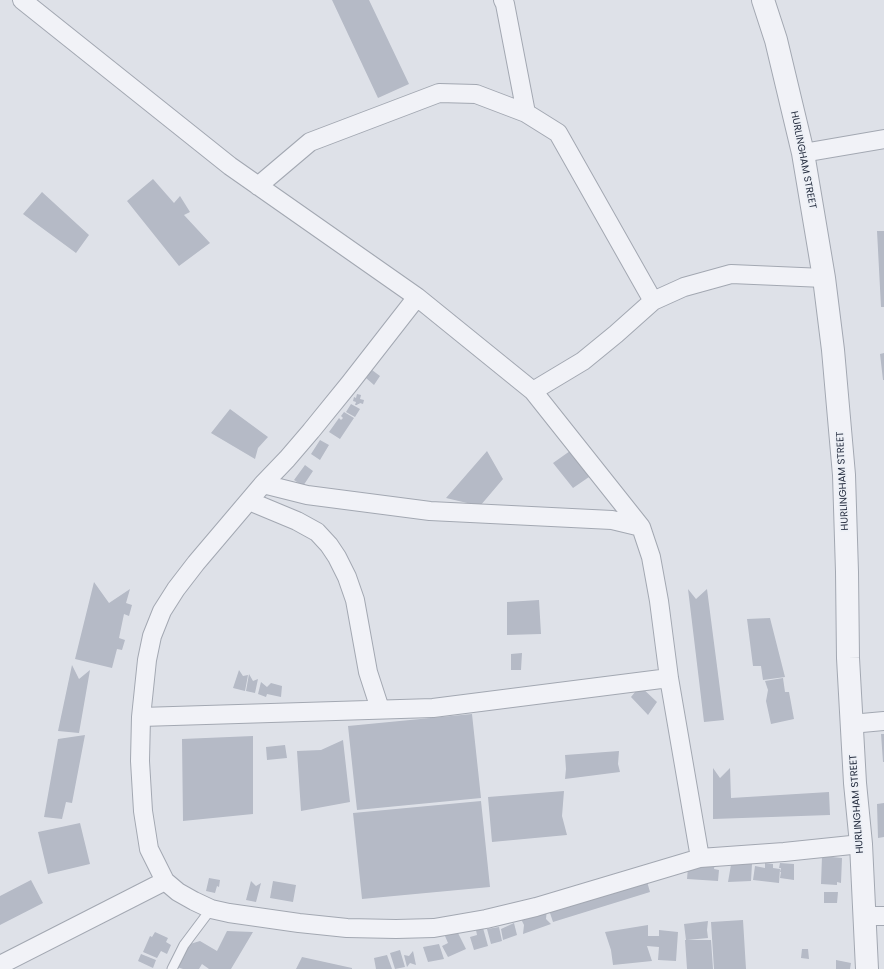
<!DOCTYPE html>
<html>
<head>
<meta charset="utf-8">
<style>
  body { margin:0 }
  canvas { display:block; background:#dee1e8 }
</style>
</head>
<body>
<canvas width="884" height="969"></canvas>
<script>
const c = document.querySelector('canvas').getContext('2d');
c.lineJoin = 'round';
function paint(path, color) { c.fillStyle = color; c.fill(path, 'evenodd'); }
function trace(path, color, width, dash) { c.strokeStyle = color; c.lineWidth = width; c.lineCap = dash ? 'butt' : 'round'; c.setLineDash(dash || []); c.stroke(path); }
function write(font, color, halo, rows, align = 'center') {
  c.font = font + ' Poppins,sans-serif'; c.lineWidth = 3.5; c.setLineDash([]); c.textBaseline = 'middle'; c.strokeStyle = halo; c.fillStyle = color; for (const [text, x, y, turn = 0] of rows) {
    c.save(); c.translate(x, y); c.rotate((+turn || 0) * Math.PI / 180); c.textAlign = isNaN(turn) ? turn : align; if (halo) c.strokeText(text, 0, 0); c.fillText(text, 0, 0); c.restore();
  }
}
const building = new Path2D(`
  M332 0H369L409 84 378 98Z
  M153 179 174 203 180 196 190 212 184 215 210 243 179 266 127 201Z
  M42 192 89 235 76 253 23 214Z
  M877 231H884V307H881Z
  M884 353V380H883L880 354Z
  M372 370 380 376 374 385 366 378Z
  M357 394 361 395 360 399 364 400 363 404 360 403 359 404H358L357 405H355L356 402 353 401 354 397 356 398Z
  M351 404 360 409 355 417 346 412Z
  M230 409 268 437 258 448 255 459 211 433Z
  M344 412 354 418 340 439 329 432 339 418 341 420 343 418 341 416Z
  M320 440 329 445 320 460 311 454Z
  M487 451 503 479 480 506 446 498Z
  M570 451 589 477 573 488 553 463Z
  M305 465 313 471 303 486 294 480Z
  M94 582 109 603 130 589 126 603 132 605 129 616 124 614 119 638 125 640 122 650 117 649 112 668 75 659Z
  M688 589 696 599 707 589 724 720 704 722Z
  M539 600 541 634 507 635V602Z
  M770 618 785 677 763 680 761 666H753L747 619Z
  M522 653 521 670H511V654Z
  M72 665 79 679 90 670 79 733 58 731Z
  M239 670 243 676 248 675 245 691 233 688Z
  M249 674 253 681 258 679 255 693 246 691Z
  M783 678 785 692H789L794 719 771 724 766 701 768 690 765 681Z
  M261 682 267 687 271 683 282 686 281 697 267 694 266 697 258 694Z
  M640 686 657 702 648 715 631 697Z
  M472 714 481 798 357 810 348 726Z
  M881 734H884V762H883Z
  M85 735 72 803 66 802 62 819 44 817 58 739Z
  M253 736V814L183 821 182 739Z
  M343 740 350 802 301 811 297 751 321 750Z
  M285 745 287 758 267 760 266 747Z
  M619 751 618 764 620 772 565 779 566 769 565 755Z
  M713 768 720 778 730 768 731 798 829 792 830 815 713 819Z
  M564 791 562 816 567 835 492 842 488 797Z
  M481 801 490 887 362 899 353 813Z
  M884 803V837L878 838 877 804Z
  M80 823 90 864 48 874 38 832Z
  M822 856 842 858 841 883 837 882V885L821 884Z
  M732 859 752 864 751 881 728 882Z
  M715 863 714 869 719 870 718 881 687 879 688 867 702 868 703 865Z
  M765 863 773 864V868L780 869 779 883 753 880 755 866 765 868Z
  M780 863 794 864V880L780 878 781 872H780L781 868H779Z
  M209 878 220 880 219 887 217 886 215 893 206 891Z
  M646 878 650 892 553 922 548 907Z
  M31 880 43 903 0 925V896Z
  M251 881 256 886 261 883 256 902 246 900Z
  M273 881 296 885 293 902 270 898Z
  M824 892H838L837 903H824Z
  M547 908 546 919 551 924 523 934 524 925 520 917Z
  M743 920 746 969H714L711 922Z
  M708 921 707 930 708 938 687 940H711L713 969H687L685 940H686L684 924Z
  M514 923 517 935 503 940 501 929Z
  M648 925V936H659V930L678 932 676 961 658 960 659 947 647 946 652 961 613 965 611 950 605 932Z
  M499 927 502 941 491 944 487 929Z
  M483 928 488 946 474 950 470 937 477 935 476 930Z
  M227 931 253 932 231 969H209L202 964 199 969H183L177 967 190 944 200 941 217 951Z
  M457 931 466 949 448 957 442 946 448 943 445 936Z
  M155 932 168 938 166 942 171 945 167 954 161 951 157 958 143 952 150 936 152 937Z
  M439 944 444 959 428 962 423 947Z
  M802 949H808L809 959 801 958Z
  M400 950 405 967 395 969 390 953Z
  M413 951 416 965 410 963 407 967 404 955 409 956Z
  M141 954 156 960 153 968 138 961Z
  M387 955 392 969H376L374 958Z
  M302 957 352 968V969H296Z
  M836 960 851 963 850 969H836Z`);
const service = new Path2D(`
  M172 969 184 945 211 909`);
const minor = new Path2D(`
  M22 0 230 166 417 297 533 391 641 527 612 520 430 511 307 495 263 484
  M503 0 505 4 526 113
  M803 153 884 139
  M258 186 310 142 439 93 476 94 526 113 558 133 653 301
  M417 297 350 383 311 431 287 459 263 484 196 563 176 589 162 611 152 636 147 660 141 717 140 761 143 811 149 849 165 881 178 892 194 901 211 909 229 913 299 923 347 928 396 929 434 928 486 919 536 907 700 858 784 852 861 844
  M533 391 583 361 616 334 653 301 684 287 731 274 824 278
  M249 501 297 521 317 532 329 545 337 557 347 577 355 600 368 672 380 709
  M641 527 651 557 659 601 669 678 700 858
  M141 717 433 708 669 678
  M851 724 884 721
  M865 916H884
  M0 965 165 881`);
const tertiary = new Path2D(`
  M763 0 776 40 803 153 824 278 833 350 844 475 847 572 848 658 855 783 861 844 867 969`);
const streetNames = [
  ["HURLINGHAM STREET",803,160,79],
  ["HURLINGHAM STREET",843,481,-93],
  ["HURLINGHAM STREET",857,804,-94]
];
paint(building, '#b5bac6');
trace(service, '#a3a8b2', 11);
trace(minor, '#a3a8b2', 20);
trace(tertiary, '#a3a8b2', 24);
trace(service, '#f1f2f7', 9);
trace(minor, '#f1f2f7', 18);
trace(tertiary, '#f1f2f7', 22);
write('10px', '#262e40', '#edf0f6', streetNames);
</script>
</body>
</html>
